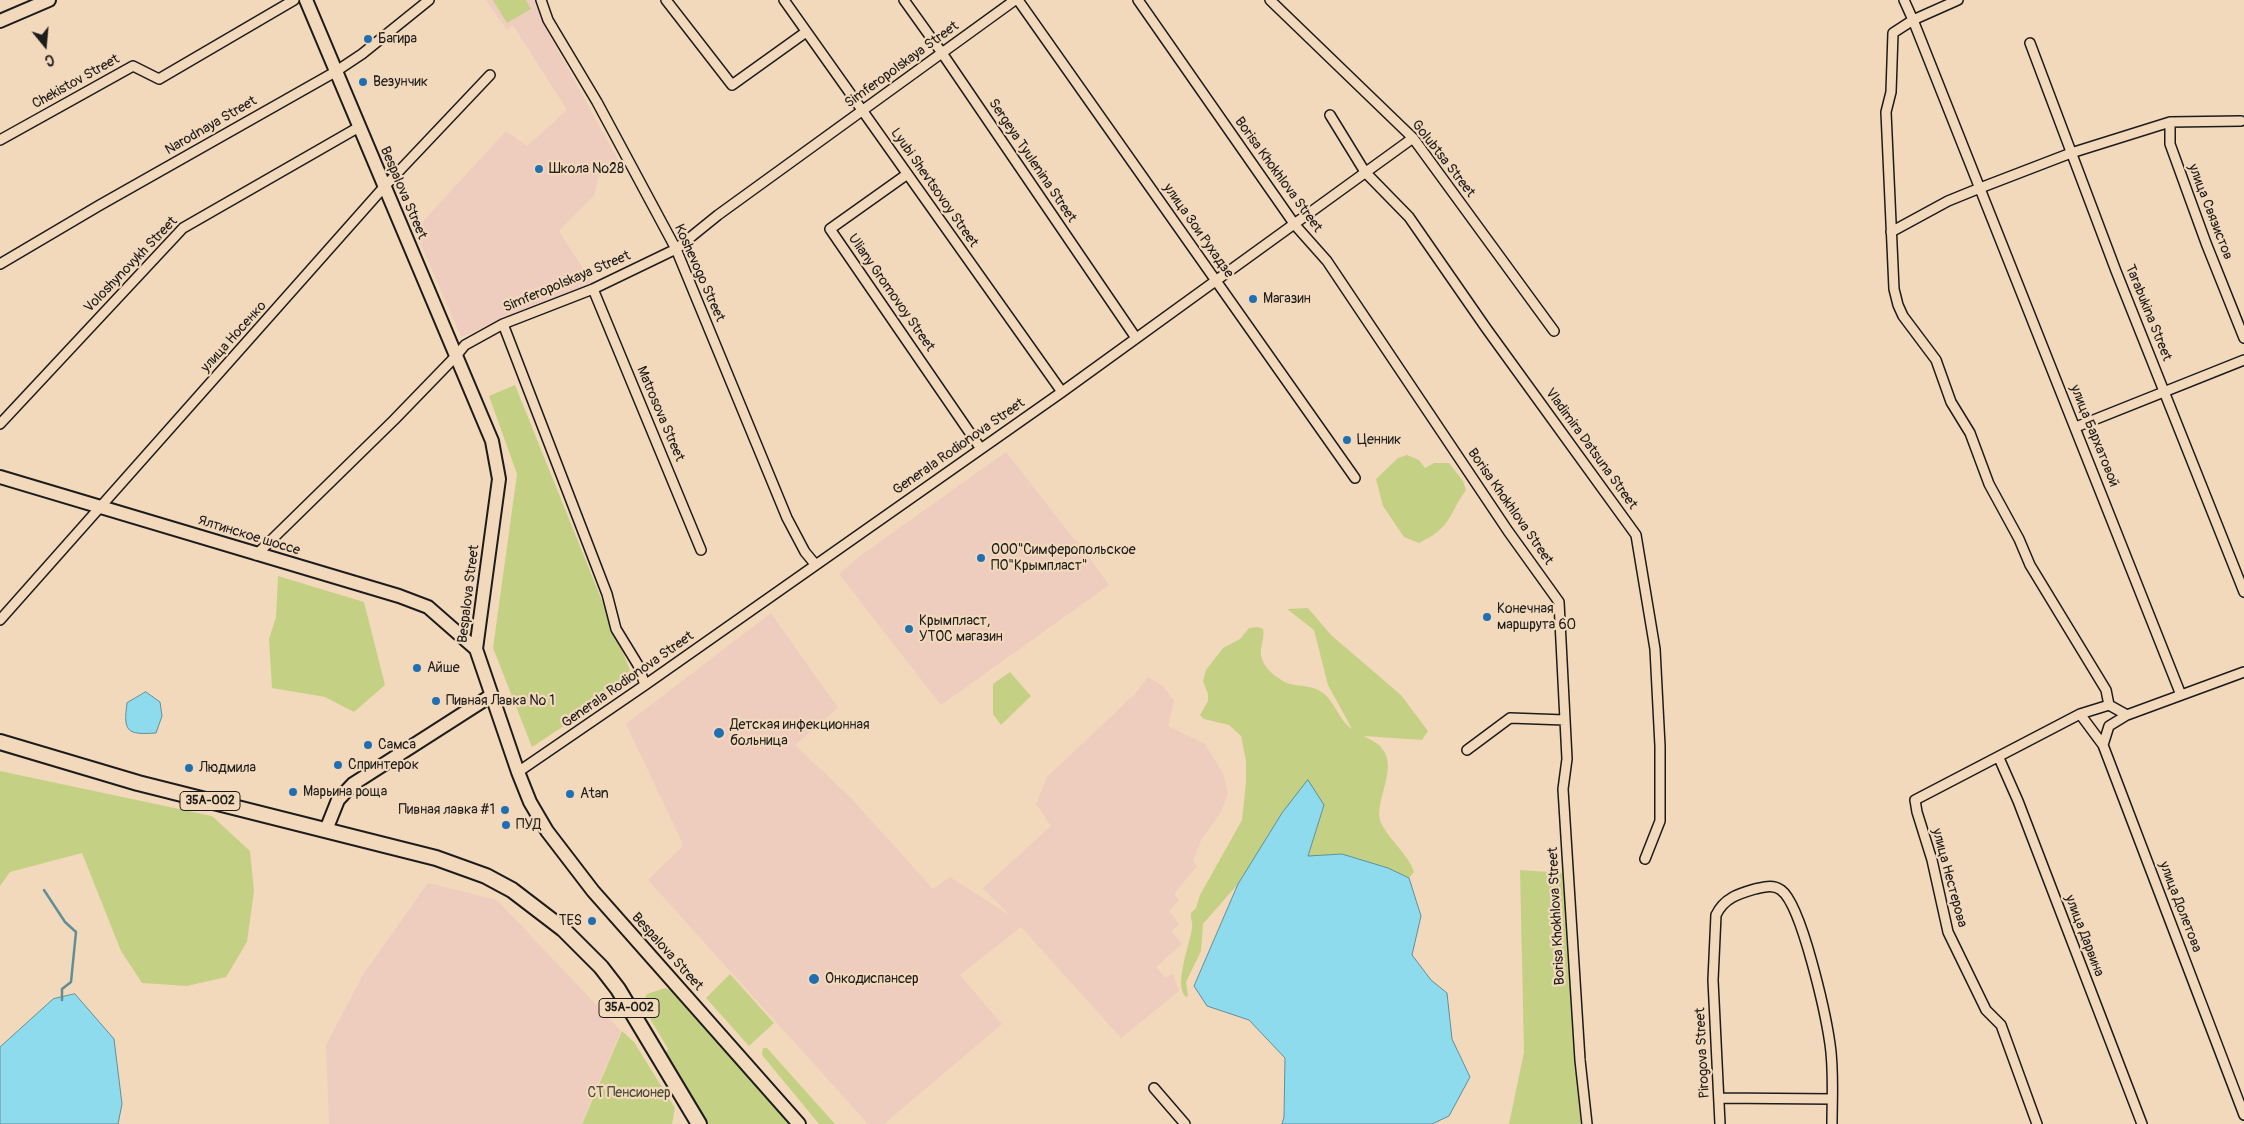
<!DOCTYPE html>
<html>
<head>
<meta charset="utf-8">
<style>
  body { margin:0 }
  #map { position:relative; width:2244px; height:1124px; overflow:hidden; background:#f3d9bb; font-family:Pangolin,sans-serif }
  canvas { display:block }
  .north { position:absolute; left:20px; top:20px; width:50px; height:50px; -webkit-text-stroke:4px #f3d9bb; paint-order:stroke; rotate:163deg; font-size:14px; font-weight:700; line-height:20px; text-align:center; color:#1c1c1c }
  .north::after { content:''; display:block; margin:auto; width:18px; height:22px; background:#1c1c1c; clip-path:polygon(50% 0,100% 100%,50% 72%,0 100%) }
</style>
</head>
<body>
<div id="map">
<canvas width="2244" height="1124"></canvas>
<div class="north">С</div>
</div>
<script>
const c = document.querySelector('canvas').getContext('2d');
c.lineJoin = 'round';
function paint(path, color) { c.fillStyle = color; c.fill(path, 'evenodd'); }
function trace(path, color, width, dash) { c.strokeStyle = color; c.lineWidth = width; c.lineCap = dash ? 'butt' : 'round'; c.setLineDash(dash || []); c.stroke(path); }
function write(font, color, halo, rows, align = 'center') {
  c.font = font + ' Pangolin,sans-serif'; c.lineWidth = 4.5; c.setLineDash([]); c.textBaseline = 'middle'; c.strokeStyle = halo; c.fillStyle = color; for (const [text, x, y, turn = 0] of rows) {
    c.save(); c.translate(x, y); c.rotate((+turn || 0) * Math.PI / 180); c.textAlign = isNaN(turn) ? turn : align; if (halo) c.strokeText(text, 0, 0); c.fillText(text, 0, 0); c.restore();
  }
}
const built = new Path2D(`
  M486 0H534L539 8 543 23 618 160 598 178 595 194 559 231 592 283 461 337 415 230 506 131 527 146 567 110 513 25 507 30Z
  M1006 452 1074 539 1077 541 1109 585 941 705 839 574 860 556Z
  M771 613 838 708 795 745 851 798 933 889 950 877 1011 916 983 888 1051 826 1036 804 1047 777 1135 694 1148 677 1164 687 1174 701 1168 726 1205 744 1224 775 1228 794 1221 812 1201 840 1193 861 1197 866 1174 894 1179 900 1169 911 1179 924 1171 931 1182 944 1156 967 1165 978 1173 973 1179 991 1121 1038 1021 927 960 975 1002 1024 884 1124H868L648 880 682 847V842L626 724Z
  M428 883 497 900 621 1031 581 1124H329L326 1045 364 973Z`);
const green = new Path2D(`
  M493 0H526L531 9 507 23Z
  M515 385 634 680 532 747 493 648 517 474 489 396Z
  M1407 455 1419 460 1425 468 1434 463H1449L1463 481 1466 490C1447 517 1452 527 1419 543L1404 537 1383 506 1376 479 1398 458Z
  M278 576 364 602 385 685 354 712 325 697 272 688 269 639 276 617Z
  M1308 608 1331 635 1401 695 1428 731 1422 740 1364 736C1369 739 1376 742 1380 746 1400 766 1375 798 1380 820 1385 836 1408 853 1414 872L1409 878 1388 868 1342 854 1308 856 1324 806 1282 813 1238 884 1203 924 1201 951 1186 982 1188 996 1186 997C1173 986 1190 944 1192 928 1193 922 1190 918 1191 913L1196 908 1200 895 1242 820 1246 782V761L1241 736 1229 725 1204 719 1200 715 1208 701V694L1203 681 1206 670 1223 648 1240 639 1249 628 1258 627 1263 629C1265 638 1260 646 1261 655 1263 668 1278 680 1290 684 1303 687 1313 685 1323 693 1335 702 1340 722 1352 729L1328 685 1314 630 1287 609Z
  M1010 672 1031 696 1001 725 993 714V684Z
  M0 771 212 816 250 851 254 891 247 942 226 977 187 986 142 983 121 951 82 853 10 872 0 886Z
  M1520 870 1563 873 1582 1124H1509L1524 1052Z
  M730 974 774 1023 749 1046 706 998Z
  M665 988 672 991 789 1124H708L665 1054 668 1049 642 1005 647 994Z
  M622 1031 634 1042 675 1108 672 1124H582Z
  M763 1048H767L835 1124H819L762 1055Z`);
const water = new Path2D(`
  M146 692 160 702 162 716 156 733C127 735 123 732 127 703Z
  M1308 780 1324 805 1308 856 1342 854 1388 868 1409 878 1421 916 1412 955 1431 980 1447 993 1452 1039 1470 1077 1449 1116 1432 1124H1282L1284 1117 1285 1058 1249 1020 1207 1006 1194 986 1238 884 1282 813Z
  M75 994 114 1039 122 1104 118 1124H0V1047L53 999Z`);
const stream = new Path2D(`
  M44 890 65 922 76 932 71 982 62 989V1000`);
const street = new Path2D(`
  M541 0 548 20 597 102 676 249 787 518 805 552 815 564
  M666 0 732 85 806 32
  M784 0 1062 392
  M904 0 942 53 1136 338
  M1018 0 1355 478
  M1138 0 1295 225 1327 261 1508 531 1559 602 1567 759 1563 789 1580 1060 1587 1124
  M1270 0 1413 138 1554 331
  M1904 0 1913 20 1893 33 1891 92 1886 112 1894 289 1898 305 1903 316 1936 360 1951 402 1970 433 1989 484 2019 539 2030 565 2106 690 2109 705
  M1958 0 1913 20 2181 695
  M2030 43 2116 271 2244 592
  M1330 115 1365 172 1409 217 1486 328 1636 535 1655 649 1660 746V821L1645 859
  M2170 122V144L2206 243 2244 338
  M0 140 133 66 159 79 294 0
  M906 175 830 229 981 449
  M1891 232 1948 201 1980 188 2071 153 2170 122 2241 121
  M0 264 100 205 335 72 362 54 429 0
  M593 289 701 550
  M503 324 607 594 616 629 638 665 645 685
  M0 424 183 228 359 127
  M2076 427 2244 360
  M256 555 394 420 456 356 465 345 503 324 593 289 676 249 718 215 1015 0
  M0 620 384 187 490 75
  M2080 714 2103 745 2244 1115
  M2103 745 2109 726 2127 715
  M1467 750 1510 718 1565 720
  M1999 758 2018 801 2142 1124
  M518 772 645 685 1062 392 1413 138
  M1154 1088 1185 1124
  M1719 1098 1832 1099
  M1720 1124 1713 980 1716 915C1724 898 1738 894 1755 889 1764 887 1773 884 1781 890 1802 905 1826 1016 1830 1044 1834 1070 1832 1098 1832 1124
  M2037 1124 2001 1025 1986 1010 1948 932 1932 860 1917 812 1915 800 2080 714 2109 705 2127 715 2244 672`);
const secondary = new Path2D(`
  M306 0 492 441 499 479 476 649 518 772 530 802 547 831 593 891 799 1124
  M0 21 49 0
  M0 477 399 596 428 607 476 649
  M326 830 338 800 353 784 492 695`);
const primary = new Path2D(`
  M0 742 138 783 436 858 486 876 512 890 563 929 601 967 618 989 699 1124`);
const markers = [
  [368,39,5,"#1f6fb2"],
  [363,82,5,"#1f6fb2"],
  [539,169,5,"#1f6fb2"],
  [1253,299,5,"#1f6fb2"],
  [1347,440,5,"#1f6fb2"],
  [981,558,5,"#1f6fb2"],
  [1487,617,5,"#1f6fb2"],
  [909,629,5,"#1f6fb2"],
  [417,668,5,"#1f6fb2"],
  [436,701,5,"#1f6fb2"],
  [719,733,6,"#1f6fb2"],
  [368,745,5,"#1f6fb2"],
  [338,765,5,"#1f6fb2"],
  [189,768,5,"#1f6fb2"],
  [293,792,5,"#1f6fb2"],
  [570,794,5,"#1f6fb2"],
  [505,810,5,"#1f6fb2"],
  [506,825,5,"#1f6fb2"],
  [592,921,5,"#1f6fb2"],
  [814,979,6,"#1f6fb2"]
];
const shields = [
  [210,801,60],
  [629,1008,60]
];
const shieldNames = [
  ["35А-002",210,801],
  ["35А-002",629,1008]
];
const poiNames = [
  ["Багира",378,39],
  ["Везунчик",373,82],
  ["Школа №28",549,169],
  ["Магазин",1263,299],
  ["Ценник",1357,440],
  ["ООО\"Симферопольское",991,550],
  ["ПО\"Крымпласт\"",991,566],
  ["Конечная",1497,609],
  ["маршрута 60",1497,625],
  ["Крымпласт,",919,621],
  ["УТОС магазин",919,637],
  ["Айше",427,668],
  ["Пивная Лавка № 1",446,701],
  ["Детская инфекционная",730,725],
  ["больница",730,741],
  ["Самса",378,745],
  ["Спринтерок",348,765],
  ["Людмила",199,768],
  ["Марьина роща",303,792],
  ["Atan",580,794],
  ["Пивная лавка #1",495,810,"right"],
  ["ПУД",516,825],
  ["TES",582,921,"right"],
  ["Онкодиспансер",825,979]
];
const streetNames = [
  ["Simferopolskaya Street",902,65,-36],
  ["Chekistov Street",76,82,-29],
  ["Narodnaya Street",211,126,-30],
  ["Golubtsa Street",1443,159,52],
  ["Sergeya Tyulenina Street",1032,161,56],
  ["Borisa Khokhlova Street",1278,175,54],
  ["Lyubi Shevtsovoy Street",934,188,55],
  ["Bespalova Street",403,193,67],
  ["улица Связистов",2210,212,69],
  ["улица Зои Рухадзе",1198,231,55],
  ["Voloshynovykh Street",131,265,-46],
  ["Koshevogo Street",699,273,66],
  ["Simferopolskaya Street",567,282,-23],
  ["Uliany Gromovoy Street",891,293,55],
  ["Tarabukina Street",2148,313,68],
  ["улица Носенко",234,337,-48],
  ["Matrosova Street",660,414,67],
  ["улица Бархатовой",2094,436,68],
  ["Generala Rodionova Street",959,447,-35],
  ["Vladimira Datsuna Street",1591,449,54],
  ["Borisa Khokhlova Street",1510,507,55],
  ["Ялтинское шоссе",249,536,17],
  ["Bespalova Street",469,594,-83],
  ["Generala Rodionova Street",628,680,-35],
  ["улица Нестерова",1949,878,75],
  ["улица Долетова",2180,907,69],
  ["Borisa Khokhlova Street",1557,916,-93],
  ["улица Дарвина",2084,936,69],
  ["Bespalova Street",667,952,48],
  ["Pirogova Street",1703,1053,-93]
];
const parkNames = [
  ["СТ Пенсионер",629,1093]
];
paint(built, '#eeccbe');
paint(green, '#c4d184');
paint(water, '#8edbed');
trace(water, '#608f99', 1);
trace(stream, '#608f99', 2.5);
trace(street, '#1c1c1c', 12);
trace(secondary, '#1c1c1c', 16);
trace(primary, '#1c1c1c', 18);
trace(street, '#f3d9bb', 9);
trace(secondary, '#f3d9bb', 12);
trace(primary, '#f3d9bb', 14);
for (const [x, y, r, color] of markers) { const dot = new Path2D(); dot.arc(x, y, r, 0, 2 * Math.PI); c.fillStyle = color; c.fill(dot); trace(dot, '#f3d9bb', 2); }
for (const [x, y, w] of shields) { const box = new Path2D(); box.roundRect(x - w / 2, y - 9.5, w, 19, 4); c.fillStyle = '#f3d9bb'; c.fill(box); trace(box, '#1c1c1c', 1); }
write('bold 12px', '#1c1c1c', null, shieldNames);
write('14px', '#1c1c1c', '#f3d9bb', poiNames, 'left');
write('14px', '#1c1c1c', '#f3d9bb', streetNames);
write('14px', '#464936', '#f3d9bb', parkNames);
</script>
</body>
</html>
